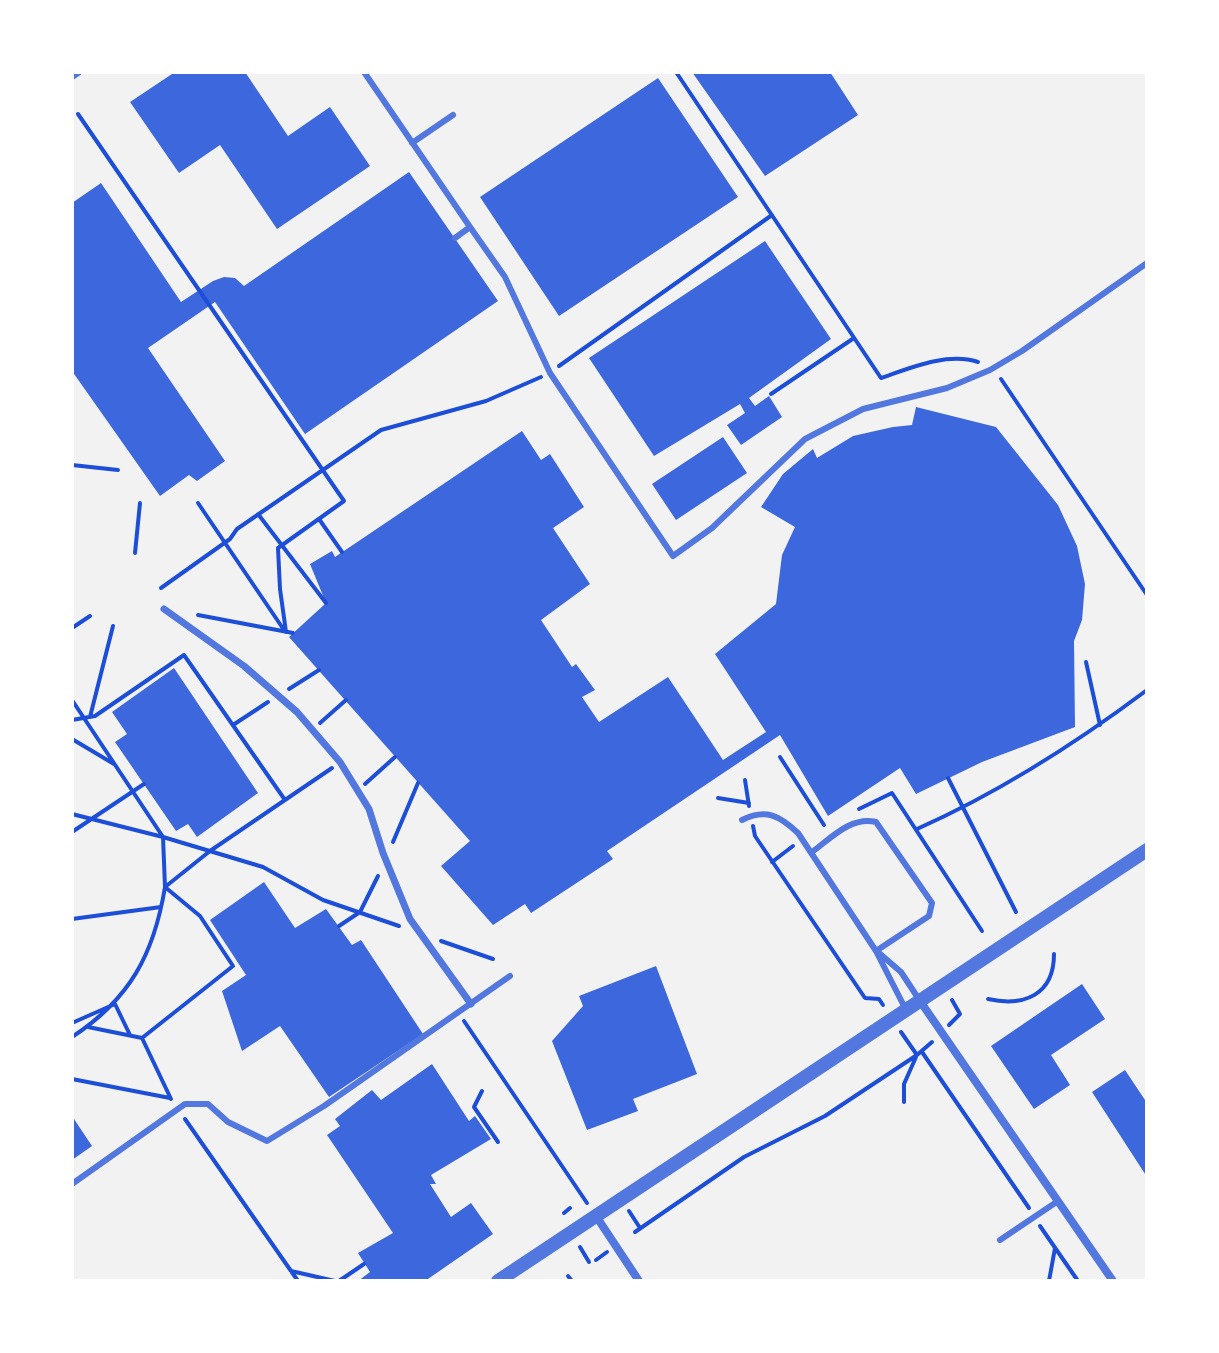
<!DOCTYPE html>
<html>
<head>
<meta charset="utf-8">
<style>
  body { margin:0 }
  #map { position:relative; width:1219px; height:1353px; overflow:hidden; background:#f2f2f2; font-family:"Fira Sans Condensed",sans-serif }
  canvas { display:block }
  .frame { position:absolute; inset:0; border:74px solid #fff; pointer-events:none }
</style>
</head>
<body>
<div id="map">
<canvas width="1219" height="1353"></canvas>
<div class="frame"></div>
</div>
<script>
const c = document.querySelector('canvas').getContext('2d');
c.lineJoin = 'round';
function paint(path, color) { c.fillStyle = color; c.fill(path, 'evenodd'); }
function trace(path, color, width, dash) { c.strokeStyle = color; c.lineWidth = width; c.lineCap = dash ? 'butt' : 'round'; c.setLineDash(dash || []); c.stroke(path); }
const building = new Path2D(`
  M175 72H245L288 136 330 107 370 166 277 229 220 145 179 173 130 102Z
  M692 72H830L858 115 765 176Z
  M658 78 738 197 559 316 480 197Z
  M409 172 498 301 305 434 215 302 148 348 225 461 197 481 189 475 160 496 72 371V203L101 183 181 302 213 281 224 277 235 278 244 286Z
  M765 241 831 339 749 398 755 406 769 396 782 417 741 445 727 425 745 413 740 404 654 456 589 358Z
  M916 407 996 427 1058 505 1077 546 1085 584 1082 620 1074 641 1075 727 982 762 916 794 900 768 828 816 780 735 607 851 613 859 531 913 525 904 493 925 441 866 470 841 289 637 326 603 310 564 332 551 335 557 522 431 541 460 550 454 584 507 553 528 590 584 541 620 572 667 576 664 595 690 582 697 599 722 668 677 723 760 766 732 715 654 776 604 782 555 795 527 761 507 783 474 813 449 817 458 853 436 893 427 912 425Z
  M723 437 747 473 676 520 652 484Z
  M174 668 258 793 197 837 188 824 176 831 115 742 127 734 112 712Z
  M264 882 295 928 326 909 352 945 361 940 423 1034 329 1097 280 1026 242 1051 222 991 246 975 210 920Z
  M656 966 697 1074 633 1099 638 1111 587 1130 552 1041 583 1006 579 996Z
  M1082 984 1105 1019 1051 1055 1070 1085 1034 1109 991 1046Z
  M432 1064 469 1121 475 1116 491 1139 431 1175 436 1184H430L451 1217 471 1203 493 1234 425 1281H358L370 1272 358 1253 393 1233 327 1135 340 1126 335 1119 372 1090 381 1100Z
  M1125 1070 1147 1103V1177L1092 1092Z
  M72 1116 92 1146 72 1160Z`);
const path = new Path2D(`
  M676 72 881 378C910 368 947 352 978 362
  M78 114 344 501 278 548 280 589 286 632
  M559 366 772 215
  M1001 379 1147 595
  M771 394 854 338
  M72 465 118 470
  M198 503 284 630
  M258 514 326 603
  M319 519 342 552
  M135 553 140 503
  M161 588 230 539 237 529 381 430 486 401 541 377
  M198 615 293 633
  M72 628 90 616
  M1086 662 1100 725
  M289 689 319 670
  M72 700 163 837 263 867 323 900 399 926
  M90 717 113 626
  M72 720 95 716 184 655 285 800
  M320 723 346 700
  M233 725 268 702
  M72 739 114 764
  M780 757 824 825
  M948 778 1016 912
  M745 780 749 806
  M365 784 395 757
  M718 798 749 803
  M859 809 892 793 982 931
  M72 814 163 837 165 887 200 916 233 966 142 1038 88 1027
  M753 826 755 836 865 998 879 999 883 1005
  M917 829C1000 792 1075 744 1147 690
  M72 832 144 784
  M393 842 418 783
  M772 862 793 846
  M72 919 161 907
  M339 926 360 912 378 876
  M441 941 493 959
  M988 999C1024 1007 1054 995 1054 954
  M464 1021 587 1203
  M72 1023 115 1004 130 1035
  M949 1025 960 1014 952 1000
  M901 1032 917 1055 932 1042
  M72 1037C130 999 154 954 165 887L210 851 332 768
  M142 1038 171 1099
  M922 1052 1029 1208
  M72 1079 170 1098
  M482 1091 474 1107 498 1142
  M904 1102V1084L916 1057
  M185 1119 298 1281
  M629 1211 640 1228
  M564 1213 570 1208
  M1040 1226 1078 1281
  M635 1232 744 1157 825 1116 917 1055
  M580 1247 589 1262
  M596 1260 607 1252
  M291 1271 335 1281
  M568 1276 572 1281
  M339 1281 364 1264
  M1049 1281 1055 1248`);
const service = new Path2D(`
  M364 72 470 227 455 238
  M412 143 453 115
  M470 227 505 277 550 373 673 556 712 528 805 439 863 409 947 388 990 370 1022 351 1147 263
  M742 820C766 808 780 816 798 833L876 951 905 1008
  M812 852C831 838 851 816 876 822L932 903 929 916 876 951
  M879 953 901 972 920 1001
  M72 1184 185 1104H208L228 1122 267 1141 324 1106 510 976
  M1000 1240 1058 1201`);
const pedestrian = new Path2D(`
  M164 609 244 666 297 712 340 762 369 809 383 853 410 919 471 1004`);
const minor = new Path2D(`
  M72 76 78 72
  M920 1001 1113 1281
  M596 1216 639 1281`);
const tertiary = new Path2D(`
  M498 1281 1147 850`);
paint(building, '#3d67dc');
trace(path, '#1d4ed8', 4);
trace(service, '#5277de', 6);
trace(pedestrian, '#5277de', 7);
trace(minor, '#5277de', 8);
trace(tertiary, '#5277de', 14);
</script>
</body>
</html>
